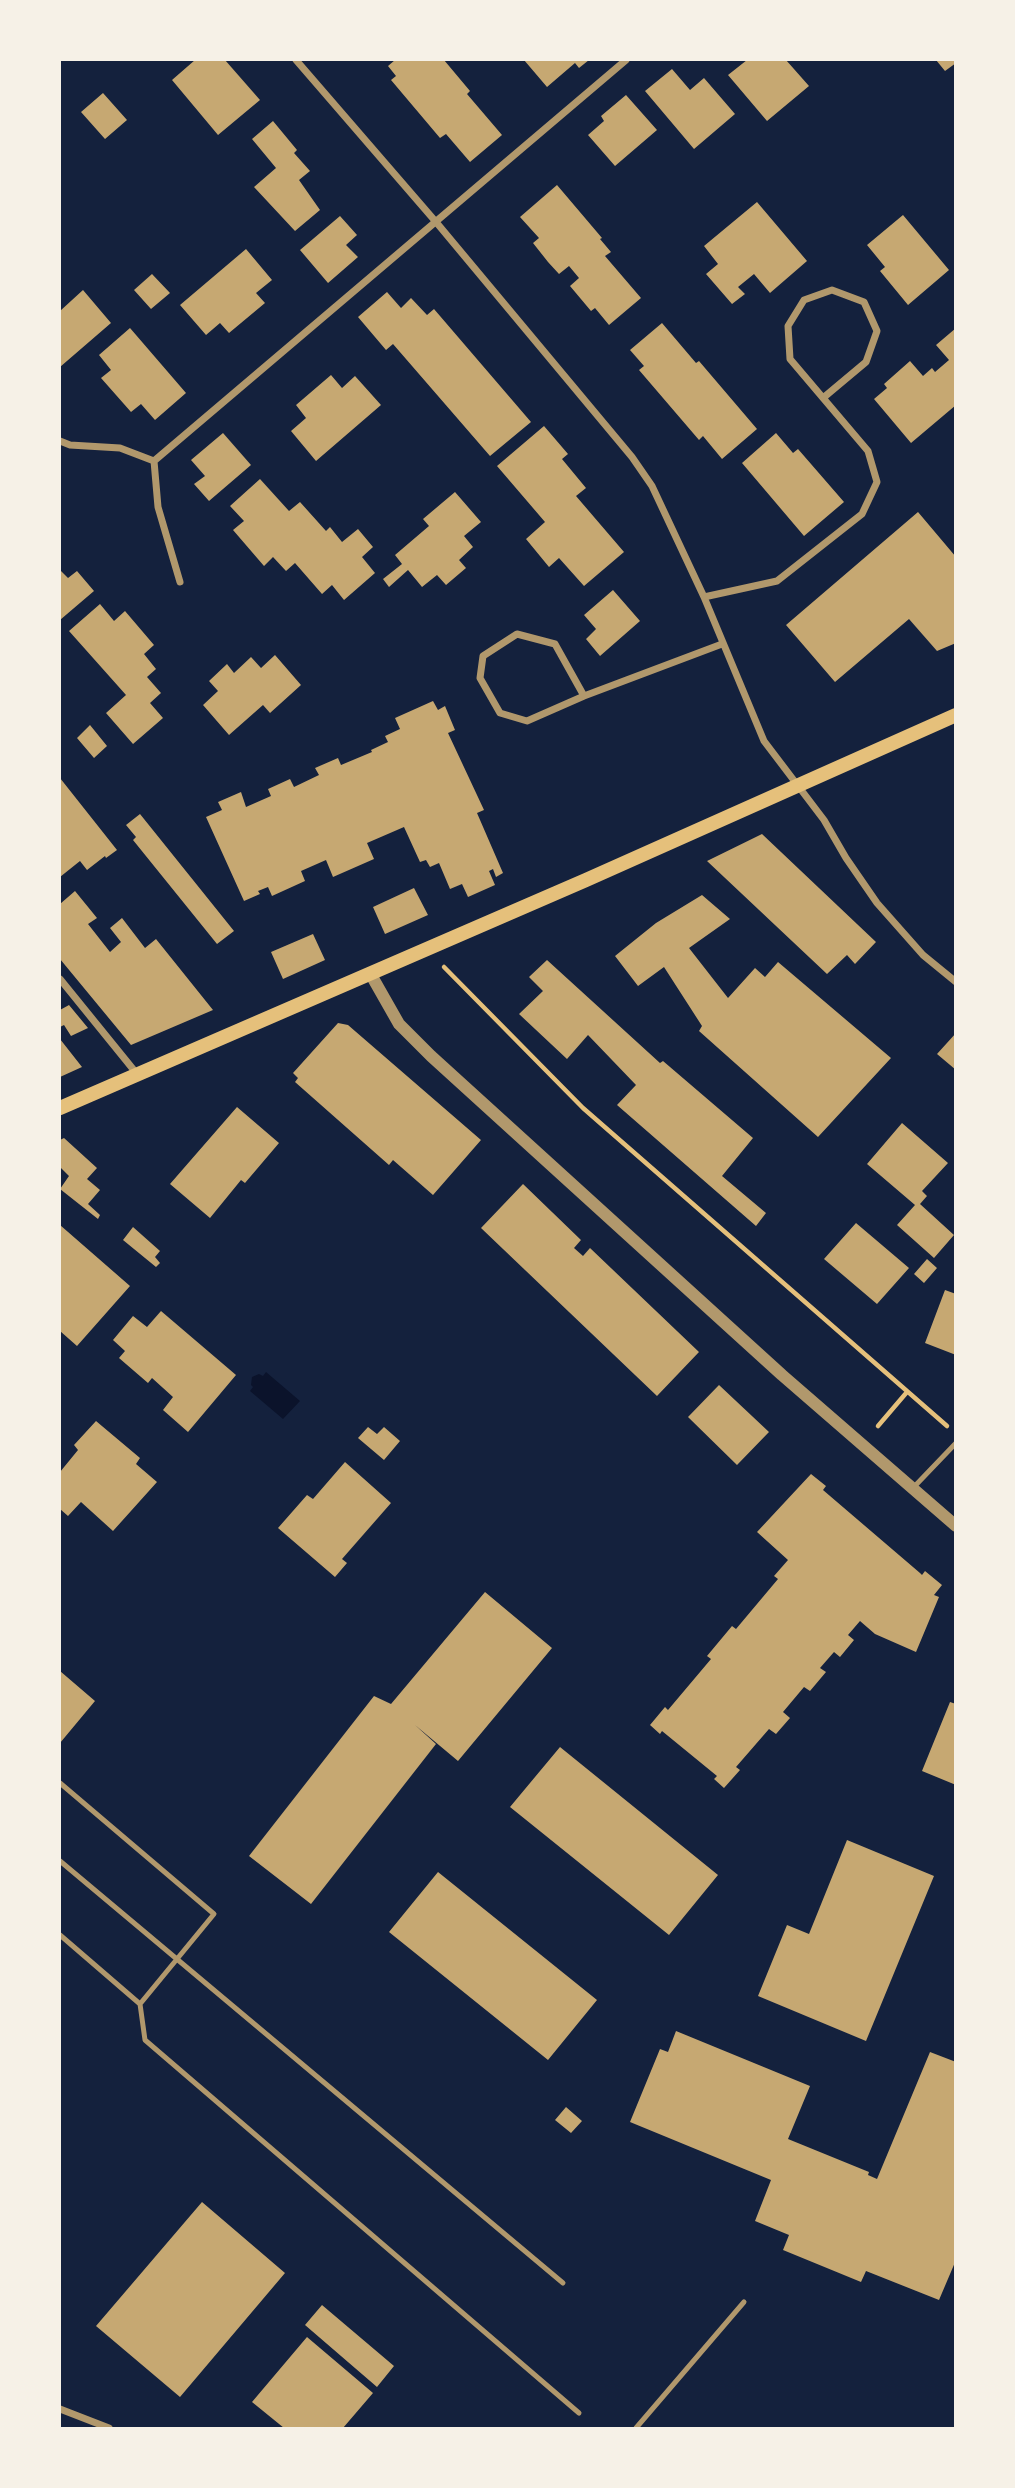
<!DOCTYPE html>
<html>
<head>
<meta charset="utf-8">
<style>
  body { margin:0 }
  #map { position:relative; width:1015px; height:2488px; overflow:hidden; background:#14213d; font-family:"Source Sans 3",sans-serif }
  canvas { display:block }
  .frame { position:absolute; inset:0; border:61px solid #f6f1e7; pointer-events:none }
</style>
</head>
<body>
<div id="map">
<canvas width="1015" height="2488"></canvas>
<div class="frame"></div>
</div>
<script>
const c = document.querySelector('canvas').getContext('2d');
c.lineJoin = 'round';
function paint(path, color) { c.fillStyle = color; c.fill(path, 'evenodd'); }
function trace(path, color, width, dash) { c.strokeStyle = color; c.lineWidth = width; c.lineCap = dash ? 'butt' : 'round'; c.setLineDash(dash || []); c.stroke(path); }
const water = new Path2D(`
  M266 1372 300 1401 283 1419 250 1391 253 1387 251 1385 252 1377 259 1374 263 1376Z`);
const building = new Path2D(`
  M195 60H225L260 100 218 135 172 80Z
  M395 60H444L470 91 467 94 502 135 470 162 446 134 440 138 391 80 396 76 388 66Z
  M524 60H589L579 68 575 63 547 87Z
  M747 60H786L809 86 767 121 728 75Z
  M936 60H956V63L945 71Z
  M672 69 690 90 704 78 735 114 694 149 645 91Z
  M103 93 127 120 105 139 81 112Z
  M626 95 657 130 615 166 588 135 604 121 601 116Z
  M273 121 297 150 294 153 310 171 299 180 320 210 295 231 254 187 276 168 252 139Z
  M557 185 602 238 600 239 611 252 605 256 641 298 609 325 595 308 591 311 570 286 579 278 569 266 559 274 548 262 533 243 539 238 520 217Z
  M757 202 807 261 770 293 754 274 738 287 745 294 732 304 706 274 718 264 704 246Z
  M903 215 949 270 908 305 880 271 885 267 867 245Z
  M340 216 357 235 346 245 358 257 328 283 300 250Z
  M246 249 272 280 256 293 265 303 229 333 220 323 206 335 180 305Z
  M152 274 170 293 151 309 134 290Z
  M83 290 111 323 60 367V311Z
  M387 292 401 308 411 298 427 315 434 309 531 422 490 456 393 344 386 350 358 317Z
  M662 323 696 363 699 361 757 429 722 459 703 436 699 440 639 370 644 366 630 350Z
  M130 328 186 393 155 420 141 404 131 412 101 378 111 370 99 355Z
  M956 328V405L911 443 874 399 887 388 884 384 910 361 923 376 932 368 935 372 949 360 936 345Z
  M331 375 342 388 355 376 381 405 316 461 291 431 306 418 296 405Z
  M544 426 568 454 562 459 586 488 576 496 624 552 584 586 559 558 549 567 526 539 545 522 497 466Z
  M223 433 251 465 209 501 194 484 205 476 191 460Z
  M776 433 793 453 798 449 844 502 804 536 742 463Z
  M260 479 289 511 300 502 326 531 330 527 342 542 358 529 373 547 362 557 375 573 344 600 332 585 322 594 295 563 286 571 273 557 264 566 233 530 244 521 230 506Z
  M455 492 481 522 464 536 473 547 459 560 466 568 446 585 437 575 422 587 408 570 389 587 383 579 402 564 395 555 429 526 423 519Z
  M918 512 956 557V643L937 651 909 619 835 682 786 625Z
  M60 570 68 578 77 571 94 591 60 620Z
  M613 590 640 621 600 656 586 639 596 629 584 615Z
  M100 604 114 621 125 611 154 645 144 654 156 669 147 677 161 693 150 703 163 718 133 744 106 713 126 695 69 631Z
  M275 655 301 685 270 713 263 705 229 735 203 705 218 691 209 681 227 664 234 673 251 657 261 668Z
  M433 701 438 710 445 706 455 730 448 733 484 810 477 813 503 873 496 877 493 869 489 871 495 885 468 897 462 884 450 889 439 863 430 867 426 860 420 862 404 827 367 843 374 859 333 877 326 860 301 871 305 881 272 896 268 887 258 891 260 894 244 901 206 817 222 810 218 802 241 792 246 807 271 796 268 789 290 779 294 787 319 775 315 768 338 758 341 765 372 752 371 750 388 742 385 736 400 729 395 718Z
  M90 725 107 746 94 758 77 738Z
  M60 778 117 850 106 858 105 856 87 870 80 861 60 877Z
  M140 814 234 931 217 944 133 840 136 837 126 825Z
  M762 834 876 942 855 964 847 955 827 974 707 861Z
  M414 888 428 915 385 934 373 907Z
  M75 891 97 918 88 924 110 952 121 942 110 928 122 918 145 948 156 939 213 1010 131 1045 60 959V904Z
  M702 895 730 919 689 948 728 998 755 968 765 977 778 962 891 1058 818 1137 699 1031 702 1026 664 967 638 986 615 956 656 923Z
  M313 934 325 960 283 979 271 952Z
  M547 960 660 1063 663 1061 753 1138 722 1176 766 1213 756 1226 617 1105 636 1085 588 1035 567 1059 519 1014 543 991 529 977Z
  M69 1005 88 1028 71 1036 64 1025 60 1027V1010Z
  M338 1023 348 1025 481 1140 433 1195 393 1160 389 1165 295 1082 298 1078 293 1073Z
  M956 1033V1070L937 1054Z
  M60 1039 82 1067 60 1077Z
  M237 1107 279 1143 245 1183 241 1180 210 1218 170 1184Z
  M902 1123 948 1163 922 1191 927 1196 920 1204 954 1235 934 1258 897 1225 915 1205 867 1164Z
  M64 1138 97 1168 87 1179 100 1190 88 1204 100 1215 98 1219 60 1189 69 1176 60 1167V1140Z
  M523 1184 581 1240 574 1248 583 1256 590 1248 699 1352 657 1396 481 1228Z
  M856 1223 909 1268 877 1304 824 1259Z
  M60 1225 130 1286 77 1346 60 1331Z
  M133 1227 160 1251 155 1257 160 1263 156 1267 123 1240Z
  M927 1259 937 1268 924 1283 914 1274Z
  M945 1290 956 1294V1355L925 1343Z
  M161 1311 236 1375 188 1432 163 1410 173 1397 152 1378 148 1383 119 1358 125 1351 113 1340 133 1316 147 1327Z
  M719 1385 769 1432 737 1465 688 1417Z
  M96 1421 140 1458 136 1464 157 1482 113 1531 81 1502 68 1516 60 1509V1472L78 1450 74 1445Z
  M368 1427 377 1434 384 1427 400 1441 384 1460 358 1438Z
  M345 1462 391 1503 342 1559 347 1563 335 1577 278 1528 307 1495 313 1499Z
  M811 1474 826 1486 823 1490 920 1573 922 1575 925 1571 942 1585 934 1595 939 1597 916 1652 875 1634 860 1621 848 1635 854 1640 840 1657 834 1652 820 1668 826 1672 810 1691 804 1687 783 1712 790 1718 776 1734 769 1729 736 1767 740 1770 724 1788 714 1779 717 1776 662 1731 660 1734 650 1725 665 1707 668 1710 711 1659 707 1656 732 1626 736 1629 778 1579 774 1576 788 1560 757 1532Z
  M485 1592 552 1648 458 1761 415 1725 436 1744 311 1904 249 1856 374 1696 391 1704Z
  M60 1671 95 1701 60 1743Z
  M950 1702 956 1704V1785L922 1771Z
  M560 1747 718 1875 669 1935 510 1807Z
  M847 1840 934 1876 866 2041 758 1996 787 1925 809 1934Z
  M438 1872 597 2000 548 2060 389 1932Z
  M676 2031 810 2086 788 2139 869 2172 868 2175 877 2179 930 2052 956 2062V2260L939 2300 866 2271 861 2282 783 2250 789 2235 755 2221 771 2180 630 2122 660 2049 668 2052Z
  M566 2107 582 2121 571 2133 555 2120Z
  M202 2202 285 2273 180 2397 96 2326Z
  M322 2305 394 2366 377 2387 305 2325Z
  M307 2337 373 2393 343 2428H284L252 2402Z`);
const path = new Path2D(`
  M444 967 583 1108 947 1426
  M878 1426 907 1392`);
const service = new Path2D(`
  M912 1489 956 1443
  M60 1783 214 1914 140 2004 60 1935
  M60 1861 563 2283
  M140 2004 145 2040 579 2413
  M636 2428 744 2302`);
const minor = new Path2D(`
  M296 60 436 222 632 457 652 486 704 597 764 741 824 820 846 858 877 903 923 955 956 982
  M60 441 70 445 120 448 154 461 626 60
  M154 461 158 507 180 582
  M704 597 777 581 862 514 877 482 868 451 790 359 788 326 804 300 832 290 864 302 877 331 866 362 823 398
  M584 696 555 644 517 634 483 656 480 678 500 713 527 721 584 696 722 644
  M60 979 137 1074
  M60 2409 109 2428`);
const tertiary = new Path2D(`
  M370 973 399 1024 431 1056 782 1375 956 1526`);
const secondary = new Path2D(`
  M60 1108 586 880 956 715`);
paint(water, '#0b132b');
paint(building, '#c6a872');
trace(path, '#e5c07b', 4.5);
trace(service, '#b1986c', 5);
trace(minor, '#b1986c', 7);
trace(tertiary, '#b1986c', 12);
trace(secondary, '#e5c07b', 14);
</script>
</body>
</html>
